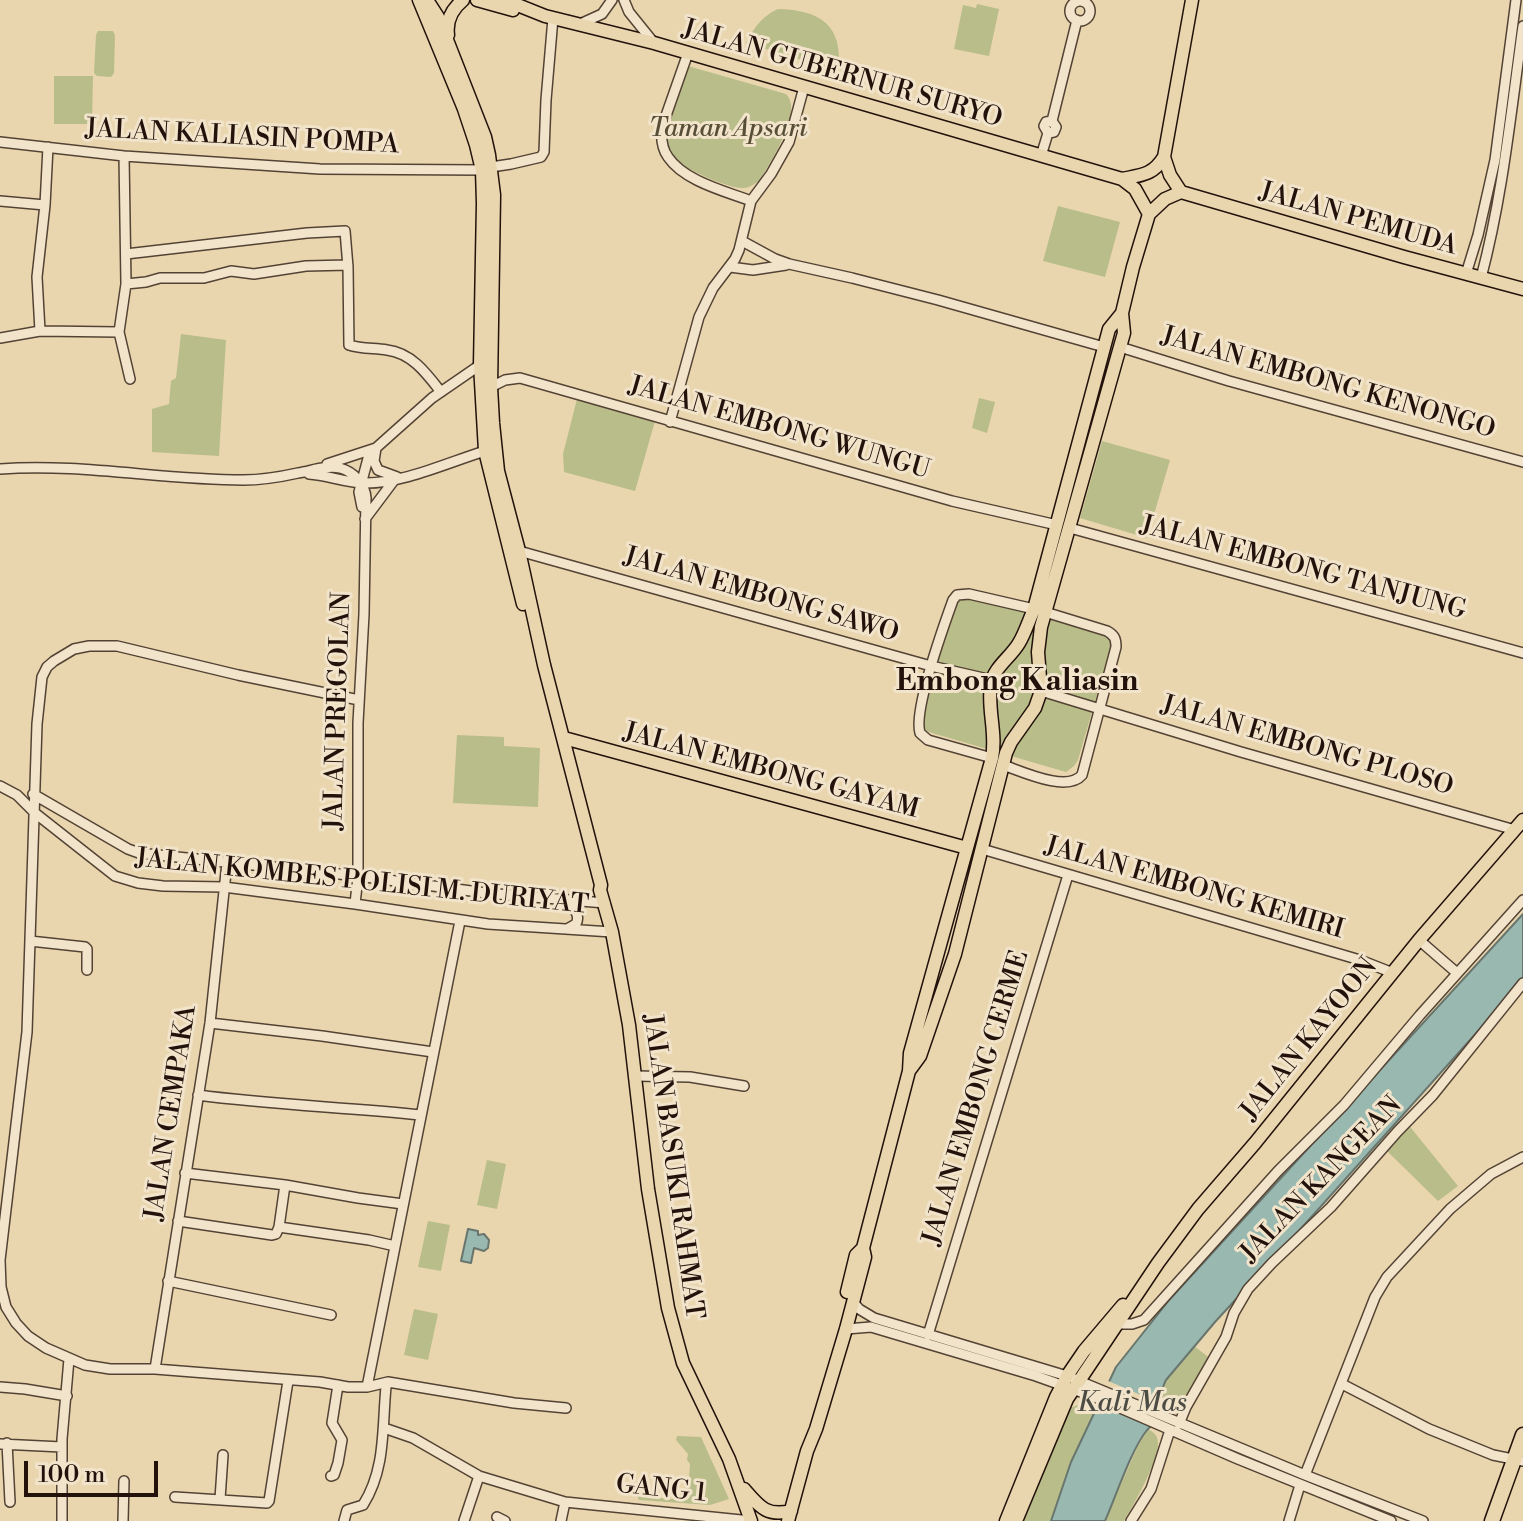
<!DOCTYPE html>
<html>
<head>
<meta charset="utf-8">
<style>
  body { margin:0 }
  #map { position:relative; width:1523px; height:1521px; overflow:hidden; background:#e9d6af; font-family:"Libre Bodoni",serif }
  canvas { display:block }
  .scale { position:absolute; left:24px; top:1461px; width:134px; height:36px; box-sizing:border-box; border:4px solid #23120b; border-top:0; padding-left:10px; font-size:24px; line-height:28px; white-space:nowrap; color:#23120b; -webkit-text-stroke:6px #f1e4cb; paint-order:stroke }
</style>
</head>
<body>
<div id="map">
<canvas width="1523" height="1521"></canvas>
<div class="scale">100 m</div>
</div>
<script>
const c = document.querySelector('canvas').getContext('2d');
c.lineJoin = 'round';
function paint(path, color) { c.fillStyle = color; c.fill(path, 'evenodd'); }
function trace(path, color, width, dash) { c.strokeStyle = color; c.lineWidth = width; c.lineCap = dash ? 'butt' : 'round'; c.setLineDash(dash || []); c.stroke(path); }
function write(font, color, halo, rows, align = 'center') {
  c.font = font + ' "Libre Bodoni",serif'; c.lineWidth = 6; c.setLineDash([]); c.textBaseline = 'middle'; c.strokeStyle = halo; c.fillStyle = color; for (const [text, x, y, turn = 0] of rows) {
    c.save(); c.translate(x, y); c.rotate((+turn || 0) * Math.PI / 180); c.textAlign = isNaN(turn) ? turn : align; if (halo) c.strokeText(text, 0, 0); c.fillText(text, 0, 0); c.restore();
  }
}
const green = new Path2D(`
  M977 4 999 9 989 56 954 49 963 5 976 8Z
  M778 9C820 10 844 25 838 71L746 43C755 27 761 17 778 9Z
  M98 31H113L115 35 114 73 111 77 97 76 94 73 96 35Z
  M688 66 786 94C804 112 770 162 760 180 754 184 750 188 743 188 730 189 684 169 675 159 670 154 666 144 666 137 664 116 681 85 688 66Z
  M54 76H93L92 124H54Z
  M1058 206 1120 222 1105 277 1043 261Z
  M181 334 226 340 219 456 152 452V409L169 404 171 381 176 378Z
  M979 398 995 402 987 433 972 428Z
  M577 399 655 421 635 491 564 472 563 454Z
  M1102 441 1170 460 1147 538 1080 518Z
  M968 596 1111 634 1112 643 1078 760 1074 766 1066 772 932 733C923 730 922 727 921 718L953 602Z
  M457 735 504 737V746L540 748 538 807 453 803Z
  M1407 1123 1458 1186 1438 1201 1386 1150Z
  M487 1160 506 1164 497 1209 477 1205Z
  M428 1221 450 1225 441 1271 418 1267Z
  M414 1309 438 1314 428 1360 404 1355Z
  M1194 1346 1211 1359C1198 1377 1186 1406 1162 1407 1157 1382 1179 1364 1194 1346Z
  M1081 1404 1097 1407 1071 1462 1051 1521H1023L1070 1408Z
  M1148 1429C1155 1433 1158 1436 1158 1444 1159 1460 1133 1506 1124 1521H1105L1137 1448Z
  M677 1436 701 1437 729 1499 710 1505 639 1500 636 1493 643 1491 647 1497 672 1499 685 1487 686 1480 689 1477 690 1464 687 1460 688 1454 676 1440Z`);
const water = new Path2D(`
  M1523 914V981L1297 1233 1215 1322 1166 1380C1157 1396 1165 1408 1156 1421 1156 1422 1148 1429 1147 1430 1131 1450 1116 1496 1105 1521H1051L1071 1462 1116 1367 1170 1299Z
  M468 1229 478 1231V1235L484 1234 489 1240 488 1248 484 1251 474 1248 471 1263 461 1261Z`);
const pier = new Path2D(`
  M1106 1380 1164 1405 1154 1428 1096 1403Z`);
const minor = new Path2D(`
  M624 0 629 12 654 43
  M1070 11a10 10 0 1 1 20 0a10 10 0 1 1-20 0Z
  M580 24 602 14 612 0
  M688 53 662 127C661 137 662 149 668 157 684 181 725 191 751 201
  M1052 121 1077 20
  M0 142 124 156 320 169 482 170
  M124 156 126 284 119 332 130 379
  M1041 156 1048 133 1054 132 1056 127 1052 121 1046 122 1044 126 1048 133
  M491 167 511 164 541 157 544 152 546 100 553 18
  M0 201 45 205
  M742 241 775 259 789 264 852 278 938 300 1104 347
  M126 254 307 233 345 231 348 267 349 345C361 349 375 348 387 350 412 353 427 374 441 392
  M730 267 753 270 786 265
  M1466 274 1478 235 1495 160 1516 0
  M1481 278C1503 195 1511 111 1523 26
  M126 284 146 282 160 278H204L231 271 254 274 306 266 348 265
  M40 331 37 277 45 205 48 147
  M0 338 40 331 119 332
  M1120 347 1229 381 1523 462
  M491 387 505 380 520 378 952 501 1057 525
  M670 422 699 317 713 288 735 259 739 250 751 201 771 174 789 142 804 87
  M376 448 374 461 378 470 397 477
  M327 464 376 448 432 398 480 365
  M0 469C81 463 162 480 243 480 262 480 280 477 298 473 312 471 325 465 340 468 354 472 365 484 366 498L364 614 358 723V876L355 904
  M309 474C327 475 346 483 364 483 402 484 449 462 485 451
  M362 507 359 492 370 451
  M365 519 395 479
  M1070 528 1523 653
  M519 551 931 666 992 680
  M1041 691 1241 752 1515 830
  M359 700 238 675 117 646H89L74 649 54 661 47 667 42 677 37 724 27 1032 0 1260 1 1287 6 1307 16 1323 28 1336 46 1348 85 1365 110 1369H155L320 1382 348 1387H367L388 1382 514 1403 566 1408
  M992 758 928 740 920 733C913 710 944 625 953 600L957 595 969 594 1034 609
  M1003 765C1021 771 1067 793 1082 775L1116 647C1116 638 1114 635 1107 631L1045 612
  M0 786 17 795 35 813 115 876 138 883 163 886 224 887 355 904 488 924 612 932
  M33 794 128 849 139 853 358 876 486 893 605 903
  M982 849 1360 960 1393 973
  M568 901C573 908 581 915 576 924L569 928
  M1419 940 1457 973
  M30 941 85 947 87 949V970
  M210 1023 322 1036 433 1052
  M635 1076 690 1077 744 1086
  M198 1095C272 1105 347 1107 421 1115
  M185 1173 285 1185 358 1198 403 1204
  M178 1221 272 1235 276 1234 279 1227 369 1240 395 1246
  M279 1227 285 1185
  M168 1281 331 1315
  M853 1302 859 1309 874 1318 1067 1376 1305 1475 1423 1521
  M1117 1324H1132L1144 1320 1278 1171 1344 1105 1420 1015 1523 900
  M846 1329 871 1327 1036 1376 1095 1397 1238 1459 1391 1521
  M928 1335 1068 875
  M155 1369 210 1023 227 863
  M1342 1384 1429 1429 1493 1455 1523 1461
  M0 1387 25 1389 67 1396
  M367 1387 460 921
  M1179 1424 1186 1407 1226 1337 1234 1313 1248 1289 1272 1263 1331 1207 1398 1131 1433 1095 1523 983
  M384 1428 413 1438 479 1476 565 1502 751 1521
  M7 1443 10 1502
  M0 1444 62 1447
  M1305 1475 1375 1297 1387 1277 1450 1209 1491 1174 1523 1157
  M331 1476 334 1475 338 1463 342 1440 332 1423 338 1385
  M175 1497 267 1503 269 1501 288 1381
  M220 1499 223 1455
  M497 1517 505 1521
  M62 1521V1439L69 1359
  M123 1521 124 1481
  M344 1521 347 1510 363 1505C386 1469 382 1427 386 1387L383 1384
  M464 1521 479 1476
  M561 1521 565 1502
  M1131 1521 1151 1489 1170 1430
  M1289 1521 1300 1485`);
const major = new Path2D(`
  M419 0 464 109 476 145 482 170 483 203 480 365 485 451 523 604
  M427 0 438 17 485 137 489 155 494 195 491 387 493 423 498 471 519 551 544 665 601 885 600 890 612 932 629 1025 648 1189 668 1308 683 1363 729 1459 751 1521
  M477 0 513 10
  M505 0 545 16 654 43 1122 179 1135 189 1149 214
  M448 35C446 20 452 9 463 0
  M1164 157 1170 175 1181 192
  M1122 179C1142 175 1153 175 1164 157L1192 0
  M564 738 967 848
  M909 1071 920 1056 955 954 1006 753 1011 742 1035 708 1041 691 1038 652 1041 627 1120 347 1124 333 1122 313 1133 267 1149 214 1165 199 1181 192 1404 257 1523 289
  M847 1292 856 1255 863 1248
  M744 1489C759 1506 766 1517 791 1511
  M788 1521 807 1451 816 1429 846 1329 865 1257 863 1248 909 1071 910 1053 992 758C997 733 987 709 991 684 994 667 1011 657 1019 643 1025 633 1029 620 1034 609L1109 329 1122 313
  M1006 1521 1056 1397 1067 1376 1084 1351 1123 1305
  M1016 1521 1067 1399 1158 1263 1198 1209 1255 1143 1419 940 1523 820`);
const highway = new Path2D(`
  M1492 1521 1523 1435`);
const streetNames = [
  ["JALAN GUBERNUR SURYO",842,75,16],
  ["JALAN KALIASIN POMPA",242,138,3],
  ["JALAN PEMUDA",1358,220,16],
  ["JALAN EMBONG KENONGO",1328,384,16],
  ["JALAN EMBONG WUNGU",779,429,16],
  ["JALAN EMBONG TANJUNG",1303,569,15],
  ["JALAN EMBONG SAWO",761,596,16],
  ["JALAN PREGOLAN",339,711,-88],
  ["JALAN EMBONG PLOSO",1307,747,16],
  ["JALAN EMBONG GAYAM",771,772,15],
  ["JALAN KOMBES POLISI M. DURIYAT",362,883,6],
  ["JALAN EMBONG KEMIRI",1194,889,16],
  ["JALAN KAYOON",1310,1040,-51],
  ["JALAN EMBONG CERME",977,1098,-73],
  ["JALAN CEMPAKA",172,1113,-81],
  ["JALAN BASUKI RAHMAT",672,1167,82],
  ["JALAN KANGEAN",1322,1180,-46],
  ["GANG 1",661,1490,6]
];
const parkNames = [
  ["Taman Apsari",728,130]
];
const waterNames = [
  ["Kali Mas",1132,1404]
];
const quarterNames = [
  ["Embong Kaliasin",1017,683]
];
paint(green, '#b9bd89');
paint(water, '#98b8b0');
trace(water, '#69766e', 2);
paint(pier, '#e9d6af');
trace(minor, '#544334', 12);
trace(major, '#23120b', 15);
trace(highway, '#23120b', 17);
trace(minor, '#f1e4cb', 9);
trace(major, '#e9d6af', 12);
trace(highway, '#e9d6af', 14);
write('26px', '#23120b', '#f1e4cb', streetNames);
write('italic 26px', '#584e37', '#f1e4cb', parkNames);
write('italic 28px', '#4c4c45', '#f1e4cb', waterNames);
write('bold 30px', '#23120b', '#f1e4cb', quarterNames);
</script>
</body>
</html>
